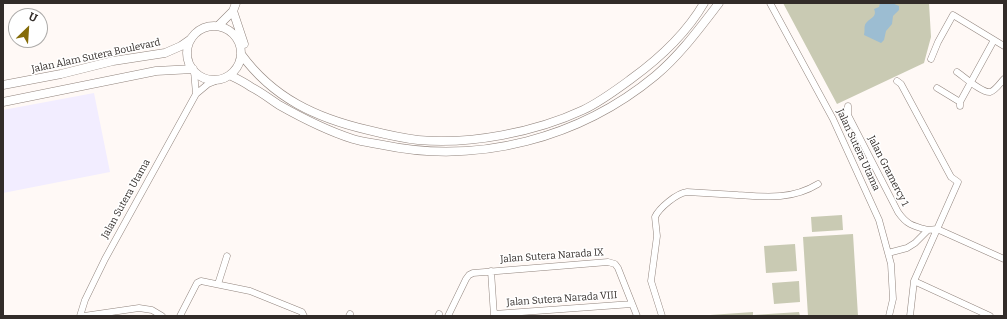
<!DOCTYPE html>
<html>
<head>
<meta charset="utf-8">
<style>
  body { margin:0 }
  #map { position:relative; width:1007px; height:319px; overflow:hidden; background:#fff9f6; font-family:Bitter,serif }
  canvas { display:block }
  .frame { position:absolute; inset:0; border:4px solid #322c29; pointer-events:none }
  .north { position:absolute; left:8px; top:8px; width:40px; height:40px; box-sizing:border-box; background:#fff; border:1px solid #adaba9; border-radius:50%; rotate:25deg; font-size:11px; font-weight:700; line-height:16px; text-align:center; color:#322c29 }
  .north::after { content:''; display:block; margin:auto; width:14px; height:18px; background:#856c09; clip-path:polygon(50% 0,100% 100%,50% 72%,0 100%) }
</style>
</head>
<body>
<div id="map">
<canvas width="1007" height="319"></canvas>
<div class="frame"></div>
<div class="north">U</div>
</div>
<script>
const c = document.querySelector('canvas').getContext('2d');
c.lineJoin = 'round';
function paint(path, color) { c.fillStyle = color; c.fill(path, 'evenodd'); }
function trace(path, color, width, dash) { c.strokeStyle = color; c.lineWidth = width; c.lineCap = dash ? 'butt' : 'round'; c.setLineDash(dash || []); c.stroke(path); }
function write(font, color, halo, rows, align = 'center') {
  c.font = font + ' Bitter,serif'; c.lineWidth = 3; c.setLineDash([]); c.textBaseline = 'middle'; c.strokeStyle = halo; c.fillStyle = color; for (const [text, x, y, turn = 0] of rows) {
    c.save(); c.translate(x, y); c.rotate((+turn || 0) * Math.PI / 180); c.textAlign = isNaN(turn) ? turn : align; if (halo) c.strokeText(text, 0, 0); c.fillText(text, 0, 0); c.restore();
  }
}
const medical = new Path2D(`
  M94 93 110 172 3 193V110Z`);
const green = new Path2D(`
  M783 3H929L931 37 924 63 837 104Z
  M842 215 843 230 812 232 811 217Z
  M853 234 858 316H808L803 237Z
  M795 244 797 271 766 273 764 246Z
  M799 281 800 302 774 304 772 283Z
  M753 312V315L799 312 800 316H710V315Z`);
const water = new Path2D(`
  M880 3H892L899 6V10L893 16 892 24 886 31 884 40 881 43 864 35C865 31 864 27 865 25 868 18 878 18 874 9L879 7Z`);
const minor = new Path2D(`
  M770 3 833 119 879 220 891 264 893 299 889 316
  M931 59 938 42 953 15 1004 46
  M194 71 196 94
  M957 72C963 76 982 93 990 92 995 91 1001 82 1004 79
  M897 81 901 84 951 177 958 182 914 281 910 316
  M937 88 960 102
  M848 106V115L898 212C907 225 913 226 928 230
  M960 106V102L994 40
  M888 253 907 248 915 243 928 230 937 229 1004 259
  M491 271 494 316
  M914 281 990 316
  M218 284 227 256
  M494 314 632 304
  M80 316 85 300 105 259 196 94 208 84 218 80
  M84 316 139 308 152 310 162 316
  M180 316 197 283 201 281 250 291 302 312 304 316
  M349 316 350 314
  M438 316 439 314
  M448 316 466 279 469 275 473 273 608 262 615 264 618 268 637 316
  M662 316 651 281 657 236 655 217C659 208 677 193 687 192 704 193 720 194 737 195 765 197 792 200 818 184`);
const major = new Path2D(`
  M233 11 244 44
  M218 26 233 11 236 3
  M187 53a27 27 0 1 1 54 0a27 27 0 1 1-54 0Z
  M241 54C273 98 316 118 368 130 384 134 401 138 418 140 470 145 536 132 583 110 600 102 616 90 631 79 660 58 686 34 704 3
  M230 75C237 79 244 82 251 87 261 92 270 99 279 105 302 118 328 131 353 139 363 142 373 143 383 145 478 165 580 138 655 76 680 55 699 29 719 3
  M3 85 61 74 113 61 165 53 181 46 191 39
  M3 102 156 71 193 69`);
const streetNames = [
  ["Jalan Alam Sutera Boulevard",96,56,-12],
  ["Jalan Sutera Utama",858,150,65],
  ["Jalan Gramercy 1",888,171,63],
  ["Jalan Sutera Utama",126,199,-61],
  ["Jalan Sutera Narada IX",552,256,-4],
  ["Jalan Sutera Narada VIII",562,299,-4]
];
paint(medical, '#f2edff');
paint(green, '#c9cab3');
paint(water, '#9cbdd2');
trace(minor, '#91847d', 7);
trace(major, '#91847d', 9);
trace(minor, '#fff', 6);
trace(major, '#fff', 8);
write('10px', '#322c29', '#fff', streetNames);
</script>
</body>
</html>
